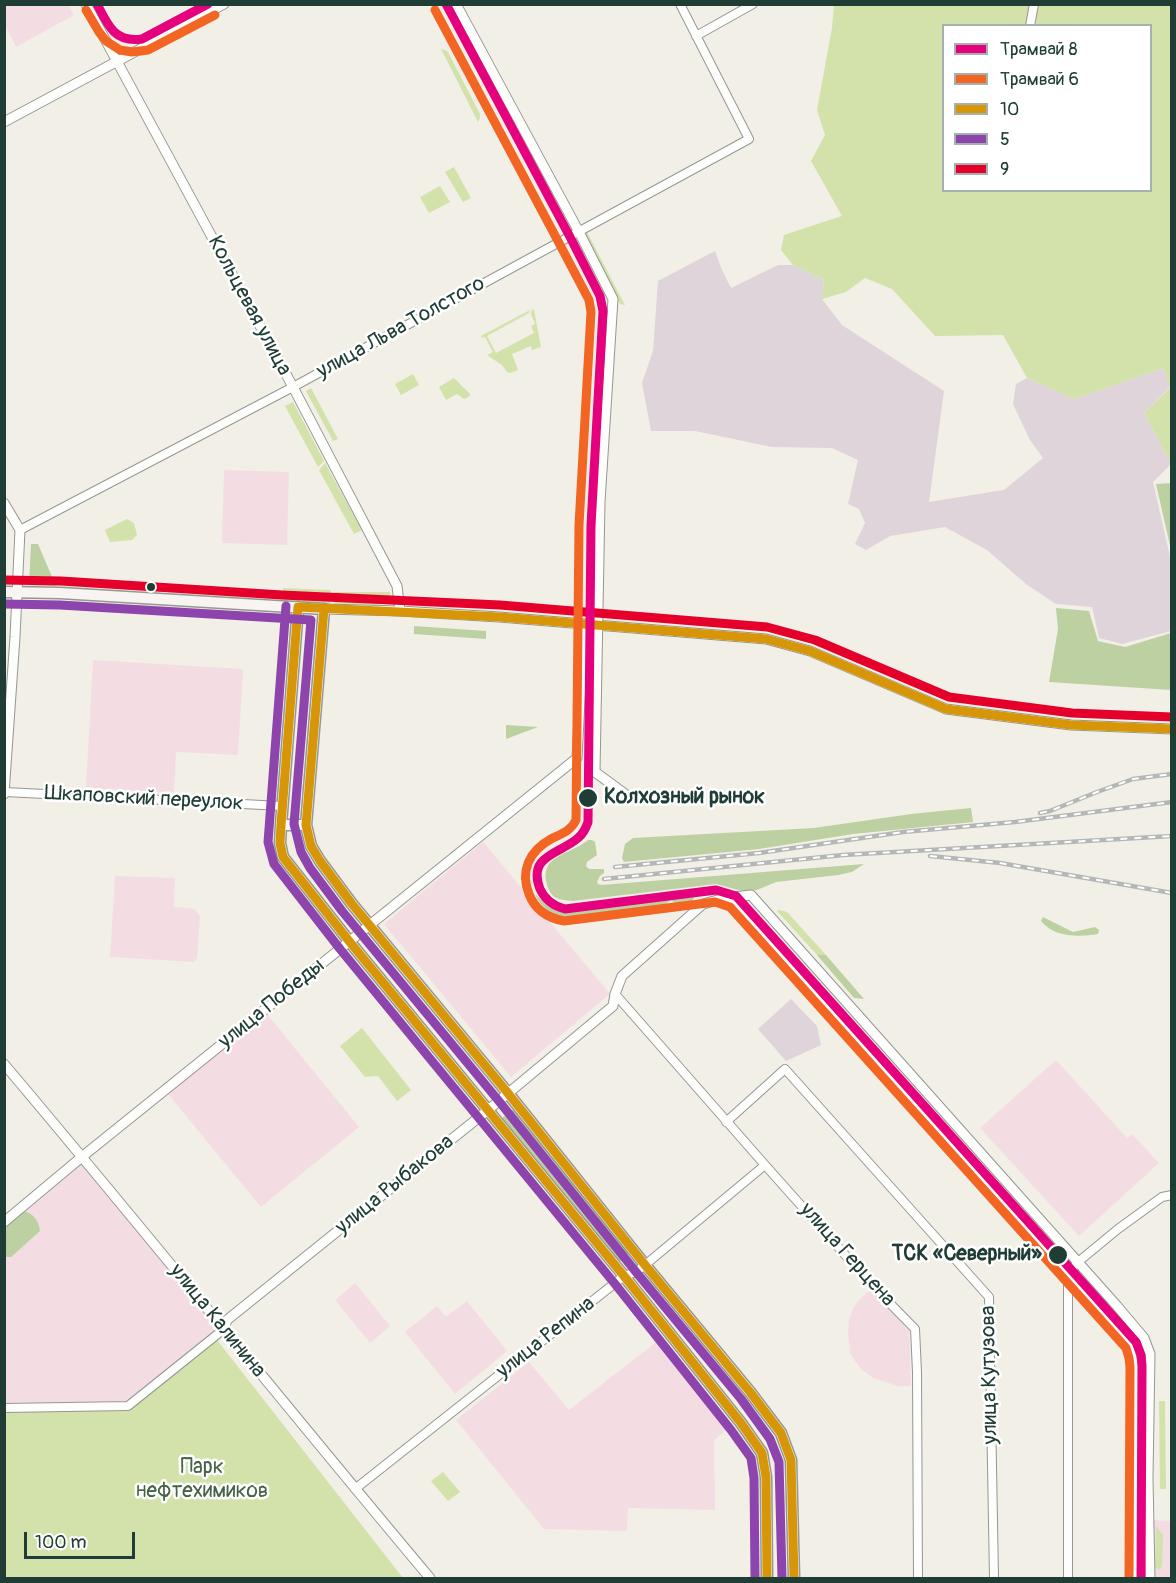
<!DOCTYPE html>
<html>
<head>
<meta charset="utf-8">
<style>
  body { margin:0 }
  #map { position:relative; width:1176px; height:1583px; overflow:hidden; background:#f2efe7; font-family:Pangolin,sans-serif }
  canvas { display:block }
  .frame { position:absolute; inset:0; border:6px solid #1f3d34; pointer-events:none }
  .legend { position:absolute; left:942px; top:24px; width:210px; height:168px; box-sizing:border-box; background:#fff; border:2px solid #a5b1ae; margin:0; padding:8px 10px; list-style:none; font-size:18px; color:#1f3d34 }
  .legend li { display:flex; align-items:center; gap:12px; height:30px }
  .legend b { width:30px; border:2px solid #a5b1ae }
  .scale { position:absolute; left:24px; top:1532px; width:111px; height:27px; box-sizing:border-box; border:3px solid #1f3d34; border-top:0; padding-left:8px; font-size:18px; line-height:21px; white-space:nowrap; color:#1f3d34; -webkit-text-stroke:4px #fff; paint-order:stroke }
</style>
</head>
<body>
<div id="map">
<canvas width="1176" height="1583"></canvas>
<div class="frame"></div>
<ul class="legend">
<li><b style="height:8px;background:#e5007d"></b>Трамвай 8</li>
<li><b style="height:8px;background:#f26522"></b>Трамвай 6</li>
<li><b style="height:8px;background:#d79608"></b>10</li>
<li><b style="height:8px;background:#8e44ad"></b>5</li>
<li><b style="height:8px;background:#e4002b"></b>9</li>
</ul>
<div class="scale">100 m</div>
</div>
<script>
const c = document.querySelector('canvas').getContext('2d');
c.lineJoin = 'round';
function paint(path, color) { c.fillStyle = color; c.fill(path, 'evenodd'); }
function trace(path, color, width, dash) { c.strokeStyle = color; c.lineWidth = width; c.lineCap = dash ? 'butt' : 'round'; c.setLineDash(dash || []); c.stroke(path); }
function write(font, color, halo, rows, align = 'center') {
  c.font = font + ' Pangolin,sans-serif'; c.lineWidth = 5; c.setLineDash([]); c.textBaseline = 'middle'; c.strokeStyle = halo; c.fillStyle = color; for (const [text, x, y, turn = 0] of rows) {
    c.save(); c.translate(x, y); c.rotate((+turn || 0) * Math.PI / 180); c.textAlign = isNaN(turn) ? turn : align; if (halo) c.strokeText(text, 0, 0); c.fillText(text, 0, 0); c.restore();
  }
}
const built = new Path2D(`
  M4 5H68L74 15 16 47 5 25Z
  M224 470 289 472 287 545 222 543Z
  M93 660 243 669 238 755 176 752 174 793 86 788Z
  M483 842 610 994 511 1077 384 924Z
  M115 876 175 878 174 907 195 909 200 917 197 958 194 962 110 957Z
  M267 1014 359 1127 261 1207 168 1094Z
  M1056 1060 1127 1138 1132 1134 1159 1163 1079 1236 980 1128Z
  M83 1163 217 1329 127 1401 5 1404 4 1229Z
  M355 1283 390 1326 370 1343 335 1300Z
  M871 1289 909 1331 911 1386H898L873 1378 861 1369 855 1361 850 1353 848 1332 849 1319 854 1307 859 1300Z
  M467 1301 507 1351 455 1394 405 1332 437 1306 446 1317Z
  M659 1340 730 1427 714 1440 715 1510 628 1508 627 1531 544 1529 456 1420 529 1362 569 1410Z
  M1154 1520 1171 1521V1578H1154Z`);
const industrial = new Path2D(`
  M715 251 722 270 731 288 778 265H793L824 280 822 299 842 325 944 391 929 502 1004 490 1043 458 1030 440 1013 404 1016 384 1027 378 1074 399 1163 368 1170 387 1144 413 1171 464 1153 482 1171 561V631L1122 644 1099 638 1092 607 1056 604 1026 584 987 550 945 527 890 536 866 550 855 544 865 523 859 509 848 504 858 460 832 448 772 447 695 431H651L642 383 653 351 658 281Z
  M791 999 817 1026 821 1045 786 1061 758 1029Z`);
const green = new Path2D(`
  M834 5H1171V464L1144 413 1170 388 1163 368 1074 399 1027 378 1003 335 935 336 892 289 865 278 846 292 822 299 824 280 793 265 781 250 784 235 842 216 811 161 825 135 817 110 832 28ZM944 26H1150V190H944Z
  M441 49 445 50 448 52 480 114V118L478 122Z
  M454 167 471 198 463 202 445 172Z
  M440 186 450 202 429 213 420 197Z
  M587 232 625 305 620 304 584 234Z
  M532 309 534 310 541 347 532 350 531 346 512 354 518 370 510 373 507 372 502 365 487 355 493 352 485 337 482 338 481 336 530 310 529 313 487 336 496 353 534 333 531 326 535 324 531 314Z
  M413 374 419 385 401 395 395 384Z
  M454 378 470 394V396L464 399 457 394 446 400 439 387Z
  M311 388 338 439 333 441 306 391Z
  M293 402 324 461 318 467 285 406Z
  M325 463 362 530 354 534 319 470Z
  M127 519 134 523 137 535 132 540 110 542 105 530Z
  M283 588 331 590 330 604 283 601Z
  M335 592H390V597L383 603 378 605 335 604Z
  M779 910 787 912 826 955H817L777 911Z
  M362 1028 411 1090 397 1101 378 1076 365 1077 340 1046Z
  M217 1340 403 1578H5V1412L130 1410Z
  M1159 1401H1165L1166 1489H1160Z
  M443 1472 460 1492 448 1501 431 1481Z
  M1156 1526 1163 1535 1162 1566 1160 1570 1155 1568Z`);
const forest = new Path2D(`
  M1171 483H1172L1171 550 1156 484Z
  M31 544H38L56 586 29 585Z
  M1056 608 1089 611 1098 641 1125 647 1171 633V690L1049 682 1058 629Z
  M414 626 486 631V639L414 634Z
  M506 725 538 727 506 739Z
  M971 808 973 822 853 834 759 849 624 862 622 858 625 844 633 838 814 828 911 814Z
  M588 840H592L595 842 597 855 587 862 586 866 589 869H604V873L600 876 597 882 598 884 601 885 864 864 852 872 838 875 776 882 757 890 742 891 716 884 573 901C563 900 553 900 549 890 535 855 569 856 588 840Z
  M535 894C545 904 552 910 567 911L695 895 693 900 681 910 671 900 651 915C647 914 642 912 637 912 608 911 570 930 546 909 541 904 537 900 535 894Z
  M1043 917 1073 932 1095 927 1099 930 1098 934C1079 937 1055 938 1041 921Z
  M817 955H826L864 999 854 998Z
  M514 1109 630 1253 626 1256 510 1112Z
  M506 1115 622 1260 618 1263 502 1118Z
  M24 1211C34 1214 39 1221 40 1231L11 1257H5V1226Z`);
const minor = new Path2D(`
  M1030 26 1034 4
  M696 36 753 4
  M20 530 293 387 749 139 680 4
  M5 792 282 806
  M615 994 765 1165 871 1284 915 1329 917 1372 918 1578
  M726 1122 785 1069 989 1297 994 1578
  M4 1408 128 1406 224 1329
  M355 1489 624 1276 636 1272 645 1265 765 1165
  M1068 1578V1273L1078 1262 1118 1229 1162 1197 1172 1195`);
const tertiary = new Path2D(`
  M86 4 293 387 397 586 400 611
  M456 4 579 232 613 299 600 502 595 772 625 794
  M4 122 224 4
  M4 503 20 530 15 637 4 794
  M324 609 400 611 499 617 766 639 810 651 946 709 1071 725 1172 729
  M725 898 744 911 1101 1310 1128 1342 1134 1366V1578
  M4 1064C148 1234 287 1408 430 1578
  M4 1222 83 1156 577 758 584 624
  M224 1329 227 1320 488 1110 613 1006 615 994 622 976 703 904 725 898 751 895 1117 1306 1144 1338 1150 1354 1148 1478 1150 1578`);
const secondary = new Path2D(`
  M4 592 60 593 324 609 306 825 311 846 320 861 352 904 507 1092 645 1265 750 1392 781 1433 791 1460 794 1578
  M298 607 281 825 280 843 283 857 349 941 624 1276 741 1423 762 1453 766 1477 767 1578
  M281 825H306`);
const rail = new Path2D(`
  M1040 813 1050 811 1097 792 1133 779 1172 774
  M930 856 1000 863 1172 893
  M615 867 759 853 903 832 1015 822 1172 802
  M604 879 843 855 1172 836`);
const bus1 = new Path2D(`
  M324 609 306 825 311 846 320 861 352 904 507 1092 645 1265 750 1392 781 1433 791 1460 794 1578
  M767 1578 766 1477 762 1453 741 1423 624 1276 349 941 283 857 280 843 281 825 298 607 499 617 766 639 810 651 946 709 1071 725 1172 729`);
const bus2 = new Path2D(`
  M4 604 60 605 311 620 294 824 301 852 310 868 342 911 498 1100 636 1272 741 1399 770 1439 779 1462 782 1578
  M286 606 268 842 274 864 340 949 615 1284 731 1430 751 1458 754 1478 755 1578`);
const bus3 = new Path2D(`
  M4 580 61 581 282 595 500 605 767 627 815 640 949 697 1072 713 1172 717`);
const tram1 = new Path2D(`
  M97 4C108 26 115 43 142 39L208 4
  M446 4 570 237 600 296 603 311 591 525 588 822C586 828 583 834 578 838 560 854 527 855 540 889 545 900 553 906 565 909L716 890 736 896 1136 1342 1141 1355 1142 1366 1141 1578`);
const tram2 = new Path2D(`
  M86 10 99 32 106 41 120 50 132 52 148 50 215 15
  M435 10 559 243 589 300 591 312 579 525 576 820C571 831 561 834 551 839 529 851 520 871 529 894 535 910 548 918 564 921L715 902 730 907 1126 1348 1129 1358 1130 1367 1129 1578`);
const markers = [
  [151,587,5,"#1f3d34"],
  [588,798,10,"#1f3d34"],
  [1058,1255,10,"#1f3d34"]
];
const streetNames = [
  ["Кольцевая улица",249,306,62],
  ["улица Льва Толстого",401,328,-29],
  ["Шкаповский переулок",144,799,3],
  ["улица Победы",272,1004,-39],
  ["улица Рыбакова",395,1185,-39],
  ["улица Герцена",847,1255,48],
  ["улица Калинина",217,1321,51],
  ["улица Репина",546,1338,-38],
  ["улица Кутузова",990,1375,-91]
];
const stopNames = [
  ["Колхозный рынок",604,798],
  ["ТСК «Северный»",1042,1255,"right"]
];
const parkNames = [
  ["Парк",202,1468],
  ["нефтехимиков",202,1492]
];
paint(built, '#f3dde2');
paint(industrial, '#dfd4d9');
paint(green, '#d3e1ab');
paint(forest, '#bdd0a2');
trace(minor, '#949892', 10);
trace(tertiary, '#949892', 11);
trace(secondary, '#949892', 13);
trace(minor, '#fdfdfb', 8);
trace(tertiary, '#fdfdfb', 9);
trace(secondary, '#f7f4f1', 10);
trace(rail, '#b4b7b5', 4.5);
trace(rail, '#fff', 2, [7]);
trace(bus1, '#d79608', 9);
trace(bus2, '#8e44ad', 9);
trace(bus3, '#e4002b', 9);
trace(tram1, '#e5007d', 9);
trace(tram2, '#f26522', 9);
for (const [x, y, r, color] of markers) { const dot = new Path2D(); dot.arc(x, y, r, 0, 2 * Math.PI); c.fillStyle = color; c.fill(dot); trace(dot, '#fff', 2); }
write('21px', '#1f3d34', '#fff', streetNames);
write('bold 21px', '#1f3d34', '#fff', stopNames, 'left');
write('21px', '#466346', '#fff', parkNames);
</script>
</body>
</html>
